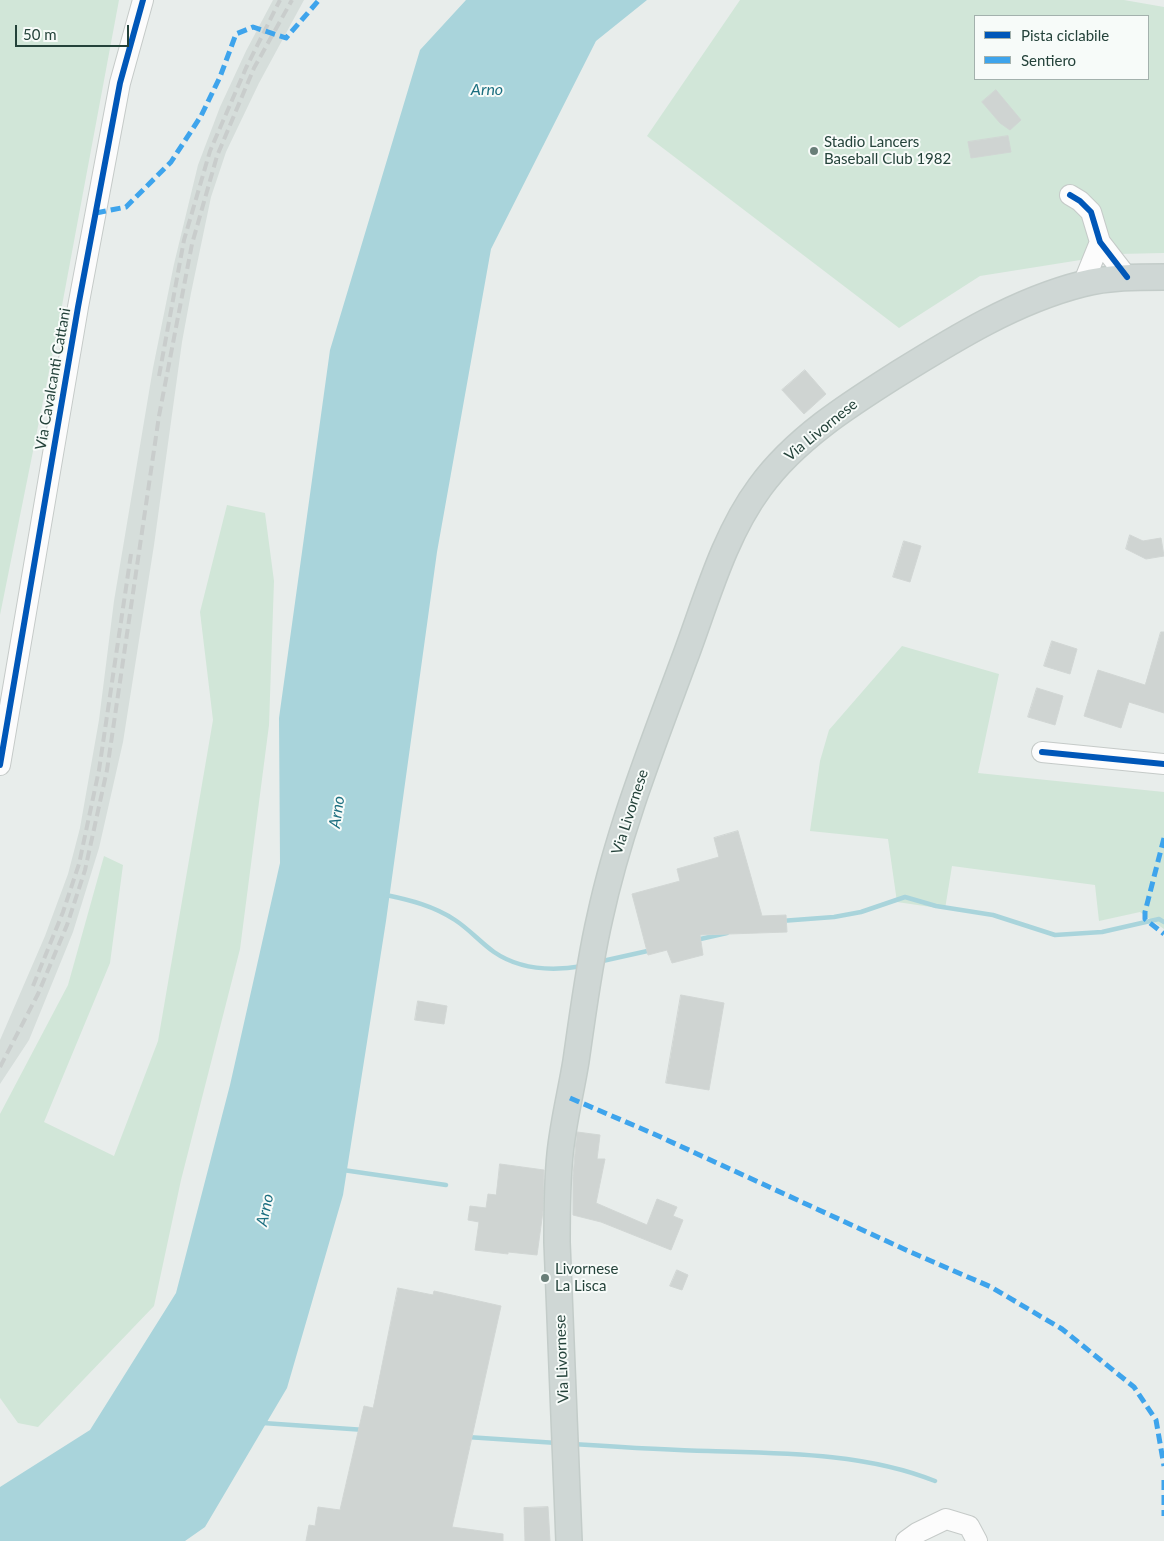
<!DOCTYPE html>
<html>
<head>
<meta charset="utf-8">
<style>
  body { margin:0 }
  #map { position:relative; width:1164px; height:1541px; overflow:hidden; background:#e8edeb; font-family:Lato,sans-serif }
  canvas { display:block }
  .legend { position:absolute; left:974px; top:15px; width:175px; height:65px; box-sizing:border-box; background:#f7fbf9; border:1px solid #a3b1ad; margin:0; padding:6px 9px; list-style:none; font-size:15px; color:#24423a }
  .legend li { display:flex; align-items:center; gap:10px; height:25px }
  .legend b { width:25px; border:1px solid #a3b1ad }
  .scale { position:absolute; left:15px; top:25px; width:114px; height:22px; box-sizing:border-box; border:2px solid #24423a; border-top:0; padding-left:6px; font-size:15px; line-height:18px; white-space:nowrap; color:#24423a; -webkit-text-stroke:4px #f7fbf9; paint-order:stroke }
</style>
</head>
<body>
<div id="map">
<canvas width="1164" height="1541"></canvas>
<ul class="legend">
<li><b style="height:6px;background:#0057b8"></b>Pista ciclabile</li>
<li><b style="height:6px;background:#3ea4ec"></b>Sentiero</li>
</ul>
<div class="scale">50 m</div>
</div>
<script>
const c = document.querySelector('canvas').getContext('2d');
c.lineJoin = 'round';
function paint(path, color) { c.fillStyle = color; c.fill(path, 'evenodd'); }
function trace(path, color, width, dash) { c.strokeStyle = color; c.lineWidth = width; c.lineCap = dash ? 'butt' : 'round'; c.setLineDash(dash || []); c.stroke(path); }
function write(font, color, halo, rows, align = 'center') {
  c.font = font + ' Lato,sans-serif'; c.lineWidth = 4; c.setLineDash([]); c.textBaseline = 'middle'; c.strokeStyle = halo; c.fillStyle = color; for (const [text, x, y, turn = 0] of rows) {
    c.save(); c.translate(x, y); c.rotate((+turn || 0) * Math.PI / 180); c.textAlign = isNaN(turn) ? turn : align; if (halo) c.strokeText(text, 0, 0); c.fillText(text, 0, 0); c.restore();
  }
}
const built = new Path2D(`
  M273 0H304L259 83 226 152 211 197 191 293 182 342 154 545 123 742 99 848 73 932 29 1040 0 1084V1040L45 936 68 874 80 828 99 720 114 601 153 368 174 264 198 165 220 107 246 51Z`);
const green = new Path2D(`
  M0 0H119L58 327 0 615Z
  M740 0H1124L1164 7V253L1118 254 980 276 899 328 647 136ZM975 16H1148V79H975Z
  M227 505 265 513 274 581 269 725 240 949 181 1180 154 1306 38 1427 18 1423 0 1398V1114L68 985 104 856 123 865 110 963 44 1122 114 1156 158 1041 213 720 200 612Z
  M902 646 999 674 978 773 1164 792V929L1140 912 1099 921 1095 885 952 866 945 909 897 902 888 839 810 831 820 761 829 730Z`);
const water = new Path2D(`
  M466 0H647L596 41 491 249 437 552 386 921 343 1195 287 1388 205 1527 185 1541H0V1487L90 1430 176 1293 230 1085 280 863 279 718 330 350 420 50Z`);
const stream = new Path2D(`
  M386 895C410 900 434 906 455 920 469 929 480 942 494 952 520 970 553 971 583 966
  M781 921 834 917 861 912 905 897 936 906 993 915 1055 935 1102 932 1159 919 1164 922
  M696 940 727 933
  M598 962 652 950
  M343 1170 446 1185
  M263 1423 365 1430
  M467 1437 557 1443
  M572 1444C618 1447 663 1450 709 1451 782 1453 866 1453 935 1481`);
const building = new Path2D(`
  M996 90 1021 120 1010 130 1000 123 982 102Z
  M1008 136 1011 152 971 158 968 142Z
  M805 370 826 394 804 414 782 390Z
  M1130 535 1143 541 1161 538 1164 556 1146 559 1126 549Z
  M904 541 921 546 910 582 893 577Z
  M1161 632H1164V713L1129 702 1121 728 1084 716 1098 670 1145 685Z
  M1052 641 1077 649 1070 674 1044 666Z
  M1037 688 1063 696 1055 725 1028 717Z
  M738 831 762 916 786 915 787 932 700 935 703 955 672 963 667 950 648 955 632 894 680 881 677 869 719 857 714 838Z
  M681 995 724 1003 709 1090 666 1083Z
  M418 1001 447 1006 444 1024 415 1020Z
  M577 1132 600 1135 597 1159H605L596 1203 647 1225 657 1199 677 1207 673 1216 683 1220 671 1250 601 1222 573 1215V1177Z
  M500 1164 544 1170 543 1211 537 1255 508 1252V1254L475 1250 479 1222 468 1220 470 1206 486 1208 488 1194 496 1195Z
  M677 1270 688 1275 682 1290 670 1286Z
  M398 1288 433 1295 434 1291 501 1306 452 1527 503 1534V1541H306L309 1525 315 1526 318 1507 340 1510 364 1406 373 1408Z
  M548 1507 550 1541H525L524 1508Z`);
const minor = new Path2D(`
  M1070 195 1080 201 1091 212 1100 242 1127 277
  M1083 284 1100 242
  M1042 752 1164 764
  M0 765 78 307 120 83 143 0
  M906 1541 917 1533 946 1519 969 1526 977 1541`);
const major = new Path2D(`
  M569 1541 557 1242C557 1213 557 1183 560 1154 563 1123 571 1092 576 1061 583 1013 589 964 600 917 619 829 653 744 684 660 706 602 723 537 760 487 795 439 847 406 896 375 954 339 1015 301 1082 284 1109 277 1137 277 1164 277`);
const rail = new Path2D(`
  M159 376 184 240 210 151 246 68 280 0
  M33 986 63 912 79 864 99 770 131 554
  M0 1067 38 994 67 925 85 870 107 770 159 416 192 244 217 156 254 68 292 0`);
const quiet = new Path2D(`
  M96 213 126 207 171 162 201 116 220 77 236 34 253 27 286 38 319 0
  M1164 838 1145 912V919L1164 934
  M570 1098 654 1134 906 1250 991 1287 1062 1329 1134 1387 1156 1420 1164 1466
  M1164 1480V1516`);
const cycleway = new Path2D(`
  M1070 195 1080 201 1091 212 1100 242 1127 277
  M1042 752 1164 764
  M0 765 78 307 120 83 143 0`);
const markers = [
  [814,151,5,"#697e78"],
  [545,1278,5,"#697e78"]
];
const poiNames = [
  ["Stadio Lancers",824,142],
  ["Baseball Club 1982",824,159],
  ["Livornese",555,1269],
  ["La Lisca",555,1286]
];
const streetNames = [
  ["Via Cavalcanti Cattani",53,379,-80],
  ["Via Livornese",821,430,-39],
  ["Via Livornese",630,812,-72],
  ["Via Livornese",562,1359,-92]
];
const waterNames = [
  ["Arno",487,90],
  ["Arno",337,812,-82],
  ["Arno",265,1210,-78]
];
paint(built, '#d6dedb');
paint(green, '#d1e6d8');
paint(water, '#a9d4db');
trace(stream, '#a9d4db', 4.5);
paint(building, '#cfd4d2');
trace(building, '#d1d6d4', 1);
trace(minor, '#c5cac8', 22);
trace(major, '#c3ccc9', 28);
trace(minor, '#fcfcfc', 20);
trace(major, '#cfd7d5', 25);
trace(rail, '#c9cdcc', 4, [10, 5]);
trace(quiet, '#3ea4ec', 5, [10, 5]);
trace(cycleway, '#0057b8', 6);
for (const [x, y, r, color] of markers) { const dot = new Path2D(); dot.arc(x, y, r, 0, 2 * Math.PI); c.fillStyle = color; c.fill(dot); trace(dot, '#f7fbf9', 2); }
write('15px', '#24423a', '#f7fbf9', poiNames, 'left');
write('15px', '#24423a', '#f7fbf9', streetNames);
write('italic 16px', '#1c6f80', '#f7fbf9', waterNames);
</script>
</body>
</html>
